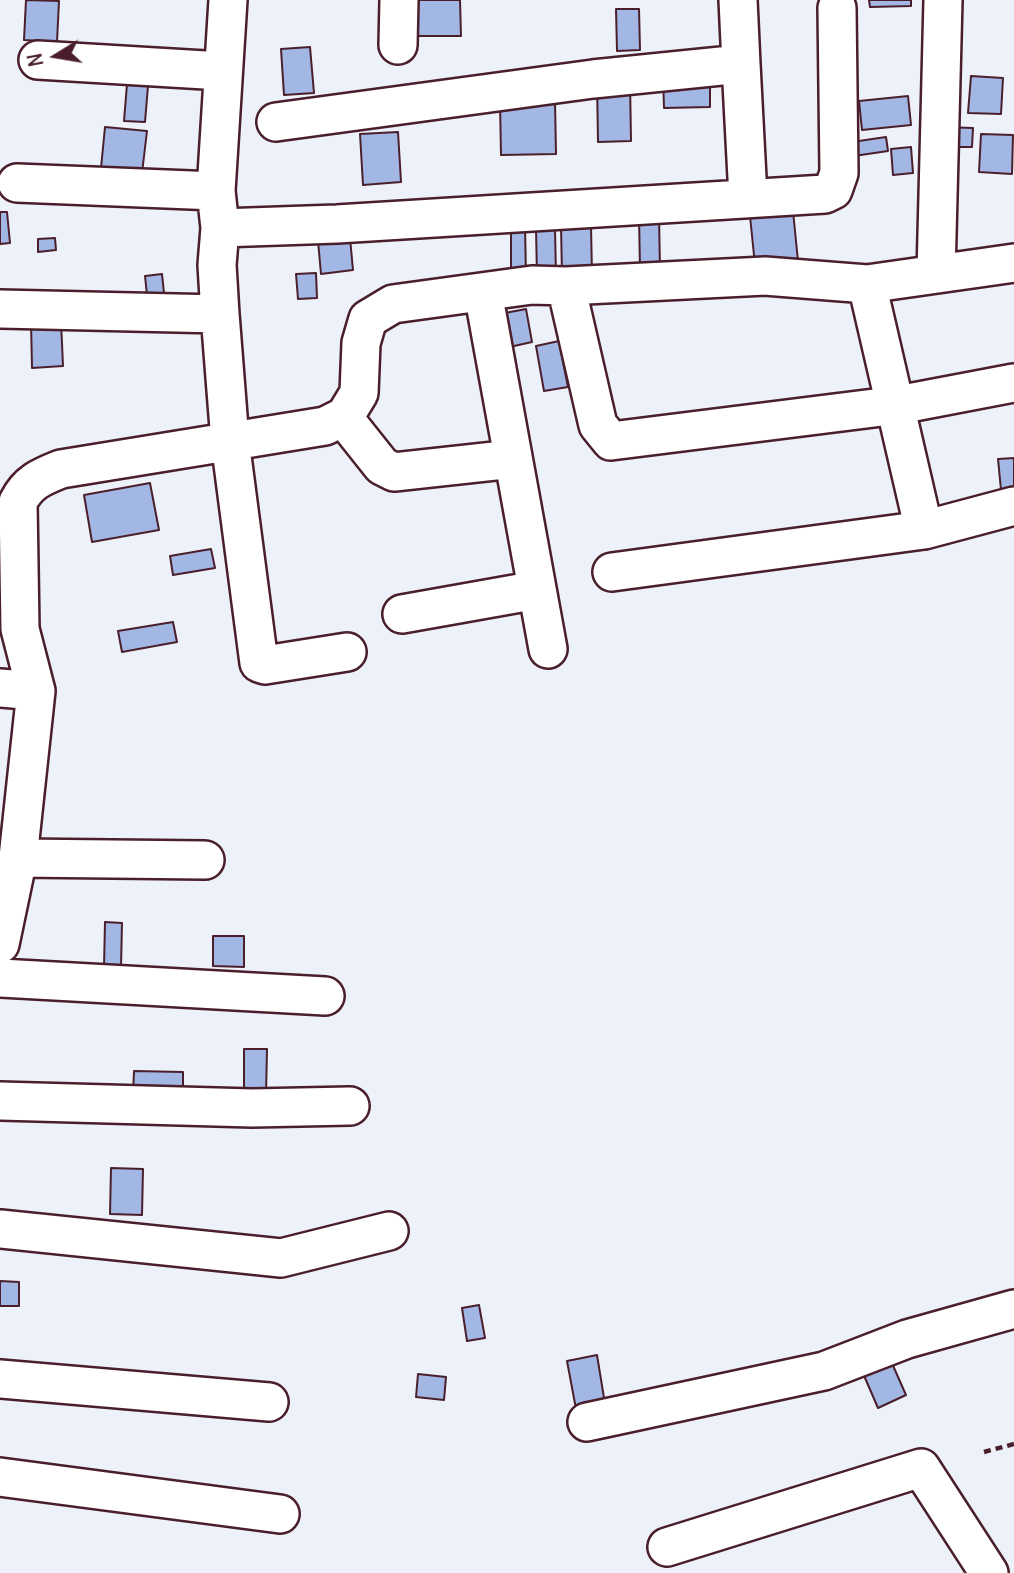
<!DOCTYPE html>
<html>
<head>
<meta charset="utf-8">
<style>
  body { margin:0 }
  #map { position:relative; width:1014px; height:1573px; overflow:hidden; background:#edf1fa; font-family:Delius,sans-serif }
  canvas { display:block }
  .north { position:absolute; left:21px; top:21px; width:70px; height:70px; -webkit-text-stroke:5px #fff; paint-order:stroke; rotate:259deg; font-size:19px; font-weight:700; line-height:28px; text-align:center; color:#4a1f2b }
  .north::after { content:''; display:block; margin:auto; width:24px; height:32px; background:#4a1f2b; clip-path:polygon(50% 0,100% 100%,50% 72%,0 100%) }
</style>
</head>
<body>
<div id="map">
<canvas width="1014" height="1573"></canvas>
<div class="north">N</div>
</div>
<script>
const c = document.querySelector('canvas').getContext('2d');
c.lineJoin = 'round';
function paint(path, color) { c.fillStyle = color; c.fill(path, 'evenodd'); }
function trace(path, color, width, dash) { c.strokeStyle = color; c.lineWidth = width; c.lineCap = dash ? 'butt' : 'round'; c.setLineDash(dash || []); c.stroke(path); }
const building = new Path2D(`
  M26 0 59 1 57 42 24 40Z
  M405 0H460L461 36H406Z
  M869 0H911V6L870 7Z
  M616 9H639L640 50 617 51Z
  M310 47 314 93 284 95 281 49Z
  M663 76H710V107L664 108Z
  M971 76 1003 78 1001 114 968 113Z
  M630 80 631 141 598 142 597 81Z
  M127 84 148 86 145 122 124 121Z
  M908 96 911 125 862 130 859 101Z
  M555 101 556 154 501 155 500 102Z
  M105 127 147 131 142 173 101 168Z
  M943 127 973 128 972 147H942Z
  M398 132 401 182 363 185 360 134Z
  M981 134 1013 135 1012 174 979 172Z
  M886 137 888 151 854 156 852 142Z
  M911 147 913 173 893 175 891 149Z
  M793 211 798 261 755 265 750 216Z
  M0 212H7L10 243 0 244Z
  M659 214 660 270H640L639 215Z
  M525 225 526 277H511V226Z
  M561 226H591L592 274 562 275Z
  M536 228H555L556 277H537Z
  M55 238 56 250 38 252V239Z
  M350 238 353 270 321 274 318 241Z
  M316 273 317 298 298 299 296 274Z
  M162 274 164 293 147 295 145 276Z
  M526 309 532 342 496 350 489 316Z
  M61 321 63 366 32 368 31 322Z
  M559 341 568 387 544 391 536 346Z
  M1014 458V489L1001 490 998 459Z
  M150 483 159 530 92 542 84 495Z
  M211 549 215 568 173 575 170 556Z
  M173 622 177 642 122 652 118 631Z
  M105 922 122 923 121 967H104Z
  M213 936H244V967L213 966Z
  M244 1049H267L266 1095H244Z
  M134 1071 183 1072V1096L133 1094Z
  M111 1168 143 1169 142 1215 110 1214Z
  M0 1281 19 1282V1306H0Z
  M479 1305 485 1338 467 1341 462 1308Z
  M887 1352 906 1395 878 1408 859 1364Z
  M597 1355 605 1404 576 1409 567 1361Z
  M418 1374 446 1377 444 1400 416 1397Z`);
const path = new Path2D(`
  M984 1452 1014 1444`);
const minor = new Path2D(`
  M228 0 216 191 220 228 337 224 825 194 833 190 839 173 837 8
  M398 45 399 0
  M38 60 222 71
  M741 64 748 197
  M276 122 593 79 741 64 738 0
  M17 183 216 191
  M936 274 943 0
  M867 284 924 530 1014 506
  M566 286 598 425 611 441 898 405 1014 383
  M483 292 548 649
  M0 309 220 314 217 265 220 228
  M220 314 230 441 259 663 265 665 347 652
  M343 417 382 466 394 472 513 459
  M612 572 924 530
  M402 614 537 590
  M0 688 36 691
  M18 858 205 860
  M0 944 18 858 36 691 20 629 18 502C28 482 41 477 61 469L325 426 345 416 359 393 361 343 368 319 393 304 532 285 566 286 765 276 867 284 1014 263
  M0 978 325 996
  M0 1101 252 1108 350 1106
  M0 1229 281 1258 389 1231
  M0 1379 269 1402
  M587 1422 824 1371 907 1339 1014 1309
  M0 1477 280 1514
  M667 1547 921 1468 989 1573`);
paint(building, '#a3b7e5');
trace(building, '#4a1f2b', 2);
trace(minor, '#4a1f2b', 42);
trace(path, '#4a1f2b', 4.5, [7, 5]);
trace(minor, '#fff', 37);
</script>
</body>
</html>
